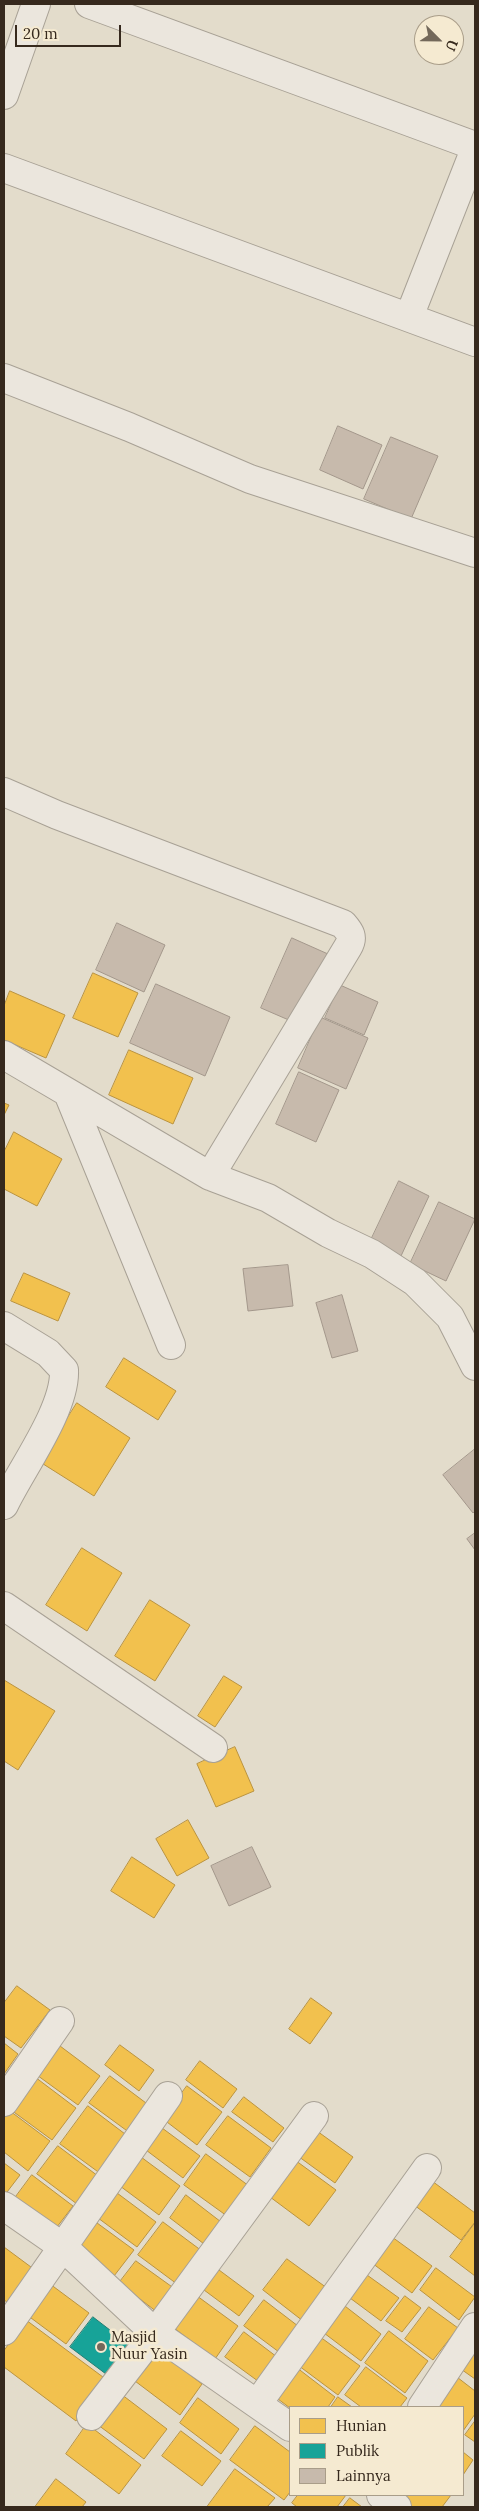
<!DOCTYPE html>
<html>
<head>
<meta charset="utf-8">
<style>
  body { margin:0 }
  #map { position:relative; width:479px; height:2511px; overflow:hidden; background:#e3dccb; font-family:Lora,serif }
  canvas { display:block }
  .frame { position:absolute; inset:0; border:5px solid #36291d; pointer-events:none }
  .legend { position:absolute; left:289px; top:2406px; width:175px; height:90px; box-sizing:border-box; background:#f5ead1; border:1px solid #a99d89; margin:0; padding:6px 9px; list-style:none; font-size:15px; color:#36291d }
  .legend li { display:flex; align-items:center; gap:10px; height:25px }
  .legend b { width:25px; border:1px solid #a99d89 }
  .north { position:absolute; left:414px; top:15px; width:50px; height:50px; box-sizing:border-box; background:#f5ead1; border:1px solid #a99d89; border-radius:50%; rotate:113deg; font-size:14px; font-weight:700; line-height:20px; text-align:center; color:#36291d }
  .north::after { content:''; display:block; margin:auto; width:18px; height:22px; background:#73685a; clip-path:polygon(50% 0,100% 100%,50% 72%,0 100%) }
  .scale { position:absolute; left:15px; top:25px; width:106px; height:22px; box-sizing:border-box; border:2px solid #36291d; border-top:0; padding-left:6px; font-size:15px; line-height:18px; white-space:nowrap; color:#36291d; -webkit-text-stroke:4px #f5ead1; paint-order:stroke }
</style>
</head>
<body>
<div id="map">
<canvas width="479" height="2511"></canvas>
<div class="frame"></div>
<ul class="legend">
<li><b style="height:14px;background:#f2c14e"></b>Hunian</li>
<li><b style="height:14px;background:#17a398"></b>Publik</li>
<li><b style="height:14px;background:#c7baac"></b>Lainnya</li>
</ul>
<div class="north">U</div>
<div class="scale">20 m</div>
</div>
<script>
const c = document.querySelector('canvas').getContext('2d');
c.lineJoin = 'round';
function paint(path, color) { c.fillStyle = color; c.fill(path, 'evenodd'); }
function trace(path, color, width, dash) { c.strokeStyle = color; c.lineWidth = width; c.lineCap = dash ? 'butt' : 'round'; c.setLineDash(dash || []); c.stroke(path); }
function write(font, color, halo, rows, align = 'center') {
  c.font = font + ' Lora,serif'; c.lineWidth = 5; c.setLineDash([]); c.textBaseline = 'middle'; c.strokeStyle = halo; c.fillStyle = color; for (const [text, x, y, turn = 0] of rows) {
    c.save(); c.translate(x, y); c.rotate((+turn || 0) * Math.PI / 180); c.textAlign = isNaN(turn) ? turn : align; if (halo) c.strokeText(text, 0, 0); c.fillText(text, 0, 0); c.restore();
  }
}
const homes = new Path2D(`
  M93 973 138 993 118 1037 73 1018Z
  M10 991 65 1015 46 1058 4 1040V1006Z
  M129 1050 193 1078 173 1124 109 1095Z
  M4 1103 9 1105 4 1115Z
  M14 1132 62 1159 37 1206 4 1189V1152Z
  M24 1273 70 1293 58 1321 11 1301Z
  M124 1358 176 1391 158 1420 106 1387Z
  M77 1403 130 1438 94 1496 40 1462Z
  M82 1548 122 1573 87 1631 46 1605Z
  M150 1600 190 1625 155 1681 115 1656Z
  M224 1676 242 1687 215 1727 198 1716Z
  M4 1680 55 1711 18 1770 4 1761Z
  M235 1747 254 1791 216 1807 197 1764Z
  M188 1820 209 1858 177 1876 156 1839Z
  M132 1857 175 1885 154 1918 111 1891Z
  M17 1986 50 2010 21 2048 4 2036V2003Z
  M311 1998 332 2013 310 2044 289 2029Z
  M52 2040 100 2076 78 2105 30 2070Z
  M4 2043 18 2054 4 2074Z
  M120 2045 154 2070 139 2091 105 2065Z
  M200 2061 237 2089 223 2108 186 2080Z
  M31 2074 76 2108 52 2140 7 2107Z
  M110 2076 150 2106 130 2133 89 2103Z
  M187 2086 222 2112 197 2145 163 2119Z
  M244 2097 284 2128 273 2142 232 2112Z
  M88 2106 129 2137 101 2174 60 2144Z
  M6 2108 50 2141 28 2171 4 2152V2110Z
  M228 2116 271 2148 250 2177 206 2145Z
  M158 2125 200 2156 183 2178 142 2147Z
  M310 2126 353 2157 335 2183 291 2151Z
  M58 2146 98 2176 77 2204 37 2174Z
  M137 2154 180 2186 159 2215 116 2183Z
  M206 2154 249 2186 227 2216 184 2185Z
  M288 2155 336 2190 309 2226 262 2191Z
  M4 2163 20 2175 4 2196Z
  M32 2175 73 2206 50 2236 9 2206Z
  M432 2181 475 2213V2222L461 2240 414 2205Z
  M113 2190 156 2222 137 2247 94 2215Z
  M186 2195 225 2225 208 2247 170 2218Z
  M93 2220 134 2250 114 2276 74 2246Z
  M163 2222 206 2254 181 2287 138 2255Z
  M475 2223V2276L450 2257Z
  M392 2237 432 2266 412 2293 372 2263Z
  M4 2247 35 2270 10 2304 4 2300Z
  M287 2259 327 2288 303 2321 263 2290Z
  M136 2261 175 2289 157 2312 119 2283Z
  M215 2267 254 2296 239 2316 200 2287Z
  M436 2268 475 2297 459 2320 420 2290Z
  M367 2275 399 2298 381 2321 350 2298Z
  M46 2281 89 2313 66 2344 23 2312Z
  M193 2293 238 2326 215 2359 170 2325Z
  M405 2296 421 2308 402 2332 386 2321Z
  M264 2300 298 2326 279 2352 244 2326Z
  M341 2303 381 2334 361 2361 320 2330Z
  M429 2307 458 2328 433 2360 405 2339Z
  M26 2320 107 2380 76 2421 4 2367V2351Z
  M312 2331 360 2366 338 2395 291 2360Z
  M389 2331 428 2361 405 2393 365 2363Z
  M244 2332 281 2360 262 2384 225 2357Z
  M150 2345 202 2384 180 2415 127 2375Z
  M475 2348V2379L458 2367Z
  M292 2364 335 2397 328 2407 290 2408 270 2393Z
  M366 2367 407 2398 400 2407H361L345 2395Z
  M453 2374 475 2391V2414L463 2431V2407H429Z
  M117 2391 167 2429 144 2459 94 2422Z
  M338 2397 352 2407H331Z
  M198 2398 239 2429 221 2454 180 2423Z
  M475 2421V2442L465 2435Z
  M87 2424 141 2465 119 2494 66 2454Z
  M255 2426 290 2452V2492L284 2500 230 2460Z
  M181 2431 221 2461 202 2486 162 2456Z
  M463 2452 473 2460 463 2475Z
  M235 2469 275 2498 267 2507H207Z
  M56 2479 86 2502 82 2507H35Z
  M298 2495H346L337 2507H297L292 2503Z
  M391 2495H451L442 2507H408Z
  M350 2498 362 2507H343Z`);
const public = new Path2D(`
  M93 2317 132 2347 110 2377 70 2347Z`);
const building = new Path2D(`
  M338 426 382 445 363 489 320 470Z
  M391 437 438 456 411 519 364 499Z
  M117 923 165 945 144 992 96 970Z
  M292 938 328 954 298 1024 261 1008Z
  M156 984 230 1017 205 1076 130 1043Z
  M340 985 378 1002 364 1035 325 1018Z
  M320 1017 368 1038 346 1089 298 1068Z
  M299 1072 339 1090 316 1142 276 1124Z
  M399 1181 429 1196 401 1256 370 1242Z
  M439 1202 475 1219 446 1281 410 1264Z
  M288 1265 293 1306 248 1311 243 1269Z
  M342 1295 358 1351 332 1358 316 1303Z
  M475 1449V1511L473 1513 443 1475Z
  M475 1533V1550L467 1539Z
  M252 1847 271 1887 229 1906 211 1866Z`);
const street = new Path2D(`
  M89 4 475 146
  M4 95 36 4
  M4 168 475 342
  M409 317 475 149
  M4 378 129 427 250 479 475 553
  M4 792 57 815 343 924C350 932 354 937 348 947L210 1176
  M4 1055 210 1176 268 1198 328 1233 372 1254 415 1282 450 1317 475 1366
  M68 1093 171 1345
  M4 1326 48 1353 64 1370C66 1409 21 1469 4 1505
  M4 1606 213 1748
  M4 2102 60 2021
  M4 2206 63 2247 155 2333 290 2427
  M4 2331 168 2096
  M258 2403 427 2168
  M422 2407 475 2327
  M91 2416 155 2333 314 2116
  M381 2495 397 2507`);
const markers = [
  [101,2347,5,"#73685a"]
];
const poiNames = [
  ["Masjid",111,2338],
  ["Nuur Yasin",111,2355]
];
paint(homes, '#f2c14e');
trace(homes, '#ba933f', 1);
paint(public, '#17a398');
trace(public, '#207e73', 1);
paint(building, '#c7baac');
trace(building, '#a3978b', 1);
trace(street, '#a8a195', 30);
trace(street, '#ebe6dd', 28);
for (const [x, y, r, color] of markers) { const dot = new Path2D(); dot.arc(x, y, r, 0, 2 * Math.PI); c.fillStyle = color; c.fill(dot); trace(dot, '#f5ead1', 2); }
write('15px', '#36291d', '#f5ead1', poiNames, 'left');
</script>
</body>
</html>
